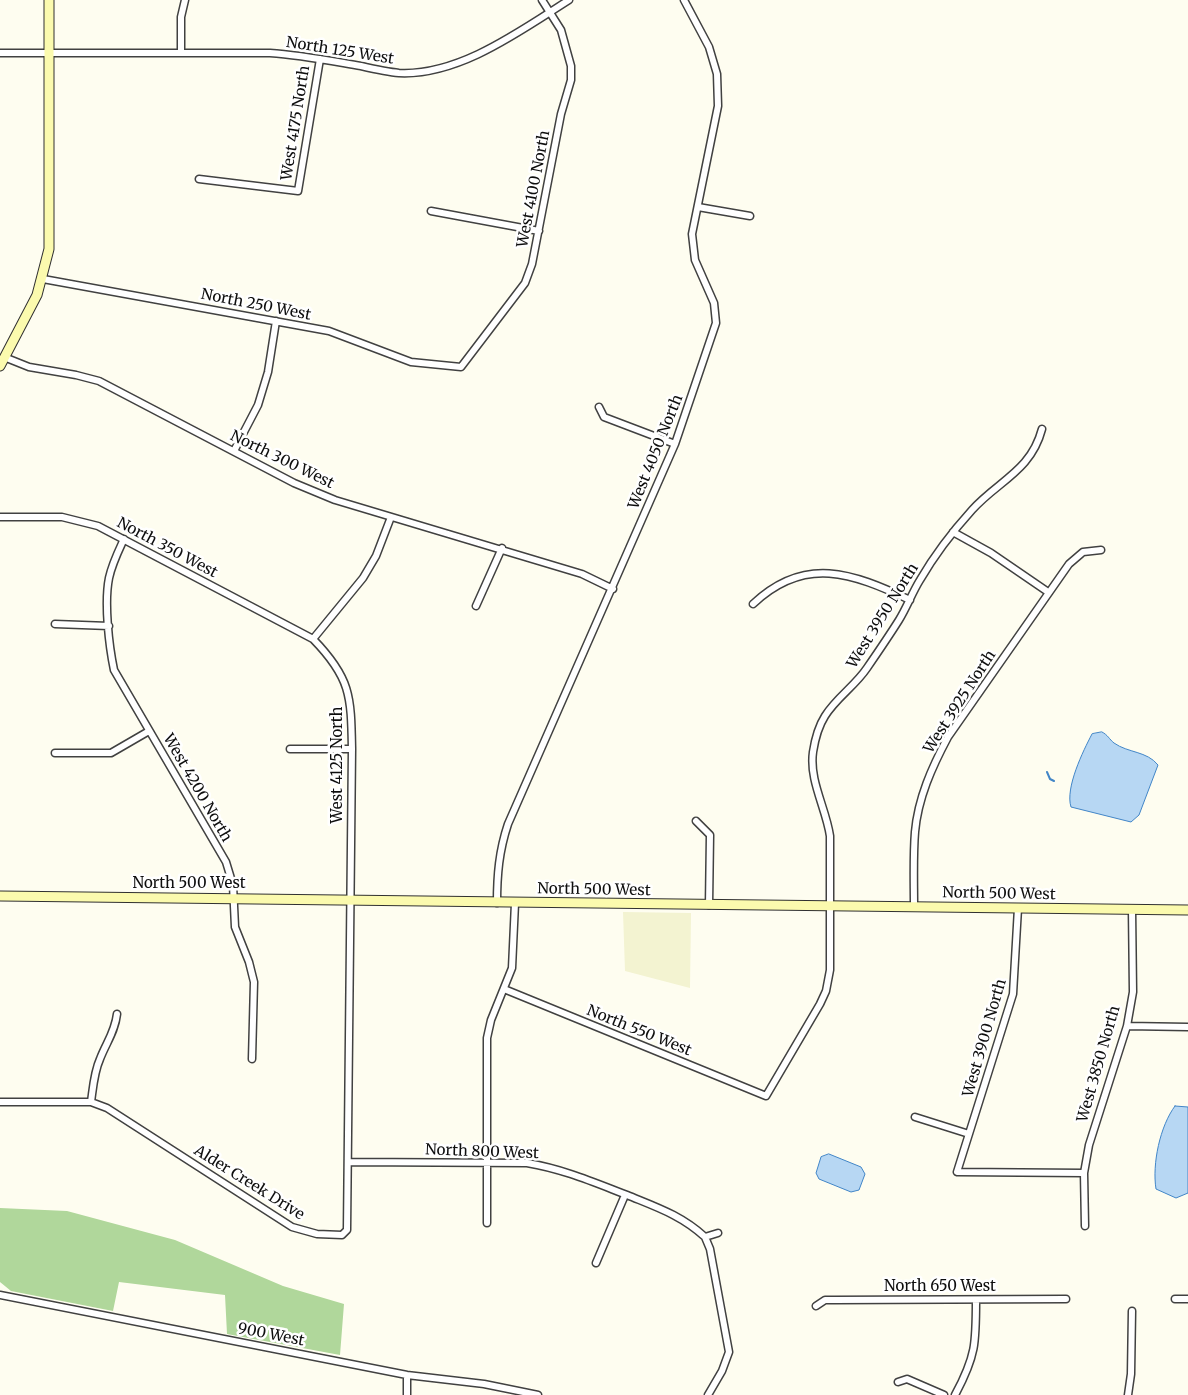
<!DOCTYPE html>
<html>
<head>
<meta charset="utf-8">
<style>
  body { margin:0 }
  canvas { display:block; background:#fefdf0 }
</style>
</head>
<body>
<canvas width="1188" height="1395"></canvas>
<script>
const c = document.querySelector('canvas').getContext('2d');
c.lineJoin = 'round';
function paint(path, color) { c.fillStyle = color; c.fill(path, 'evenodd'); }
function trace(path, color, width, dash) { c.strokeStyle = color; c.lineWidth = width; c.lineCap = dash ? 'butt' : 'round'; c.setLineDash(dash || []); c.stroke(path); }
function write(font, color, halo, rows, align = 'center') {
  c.font = font + ' Merriweather,serif'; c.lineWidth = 5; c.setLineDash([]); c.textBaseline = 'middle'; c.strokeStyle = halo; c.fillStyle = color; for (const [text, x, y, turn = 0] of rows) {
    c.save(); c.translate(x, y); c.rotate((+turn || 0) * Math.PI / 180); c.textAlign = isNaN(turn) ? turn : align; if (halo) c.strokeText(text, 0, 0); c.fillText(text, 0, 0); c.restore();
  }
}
const farmland = new Path2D(`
  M623 912 691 913 690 988 625 971Z`);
const forest = new Path2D(`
  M0 1208 67 1211 175 1240 283 1286 344 1304 340 1355 227 1334 225 1295 119 1282 113 1311 11 1291 0 1282Z`);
const water = new Path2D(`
  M1102 732C1108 735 1109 739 1114 743 1128 753 1147 751 1158 765L1139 815 1131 822 1071 807C1065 788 1083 751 1092 734Z
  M1175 1106 1188 1107V1193L1176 1198 1156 1189C1152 1164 1160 1126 1175 1106Z
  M829 1154 861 1167 865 1174 859 1190 851 1192 819 1179 816 1173 821 1157Z`);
const stream = new Path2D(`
  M1047 772 1050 779 1054 781`);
const street = new Path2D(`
  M0 53H270C301 55 331 61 361 66 374 69 387 72 399 73 459 76 520 31 569 0
  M181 53V17L185 0
  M199 179 298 191 320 59
  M698 207 750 216
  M431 211 539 231
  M43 279 329 331 411 362 461 367 525 283 532 264 561 114 571 80V66L561 30 542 0
  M4 357 29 367 76 375 99 381 294 483 335 500 582 574 613 589
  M599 407 604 417 675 444
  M234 451 258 405 268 372 276 321
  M0 517H62L98 526 313 639C351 678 351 696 352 749L347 1230 342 1235 317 1234 292 1227 107 1108 91 1102H0
  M953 532 991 553 1048 592
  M124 539C118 552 112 564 109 578 104 603 109 646 114 670L226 862 233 885 235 927 249 962 254 982 252 1059
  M753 604C805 555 852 573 910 600
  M476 606 502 548
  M55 624 109 626
  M313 639 363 578 376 556 391 517
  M290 749H352
  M55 753H111L149 731
  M696 821 710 835 709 905
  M497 903C497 875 499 851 508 824L675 444 716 323 714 303 695 260 692 234 718 106 717 74 709 47 684 0
  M914 907C914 882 913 857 915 832 918 798 932 767 948 737L1069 564 1083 552 1101 550
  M1018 908 1013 994 957 1172 1084 1173
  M504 989 766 1096 820 1004 826 991 830 970V836C826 808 809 781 813 752 815 739 818 727 825 716 836 698 855 686 867 668 878 652 889 636 899 620 907 607 912 593 920 580 934 556 953 531 972 510 998 481 1031 471 1042 429
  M1127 1026 1188 1027
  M91 1102C93 1088 94 1072 100 1059 106 1043 115 1032 117 1014
  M915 1117 969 1134
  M348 1162 527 1163C563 1169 593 1182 627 1195 656 1207 681 1215 705 1237L718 1233
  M487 1223V1038L491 1020 512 968 515 903
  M1085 1226 1084 1173 1089 1145 1127 1026 1133 992 1132 909
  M705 1237 710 1249 729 1352 722 1371 708 1395
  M596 1263 625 1195
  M0 1295 407 1375 484 1384 538 1395
  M1175 1299H1188
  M816 1306 825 1300H834L1066 1299
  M407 1375V1395
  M898 1382 907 1379 944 1395
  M955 1395C976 1356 976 1343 976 1300
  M1128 1395 1131 1374 1132 1311`);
const secondary = new Path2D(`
  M0 366 37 295 49 249V0
  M0 896 1188 910`);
const streetNames = [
  ["North 125 West",340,51,9],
  ["West 4175 North",296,123,-81],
  ["West 4100 North",534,189,-79],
  ["North 250 West",256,305,11],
  ["West 4050 North",656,452,-68],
  ["North 300 West",282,460,26],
  ["North 350 West",167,548,28],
  ["West 3950 North",883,616,-58],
  ["West 3925 North",960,702,-57],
  ["West 4125 North",338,765,-90],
  ["West 4200 North",197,788,60],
  ["North 500 West",189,884],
  ["North 500 West",594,890,1],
  ["North 500 West",999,894,1],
  ["North 550 West",639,1031,22],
  ["West 3900 North",985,1038,-74],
  ["West 3850 North",1099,1064,-74],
  ["North 800 West",482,1152,2],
  ["Alder Creek Drive",249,1183,32],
  ["North 650 West",940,1287],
  ["900 West",271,1335,11]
];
paint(farmland, '#f3f3d1');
paint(forest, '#b0d79b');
paint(water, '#b7d7f3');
trace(water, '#4185c7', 1);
trace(stream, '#4185c7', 2);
trace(street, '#414141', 9);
trace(secondary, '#303030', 11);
trace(street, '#fff', 6);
trace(secondary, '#fbfaae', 9);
write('15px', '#0e0e0e', '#fff', streetNames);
</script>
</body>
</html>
